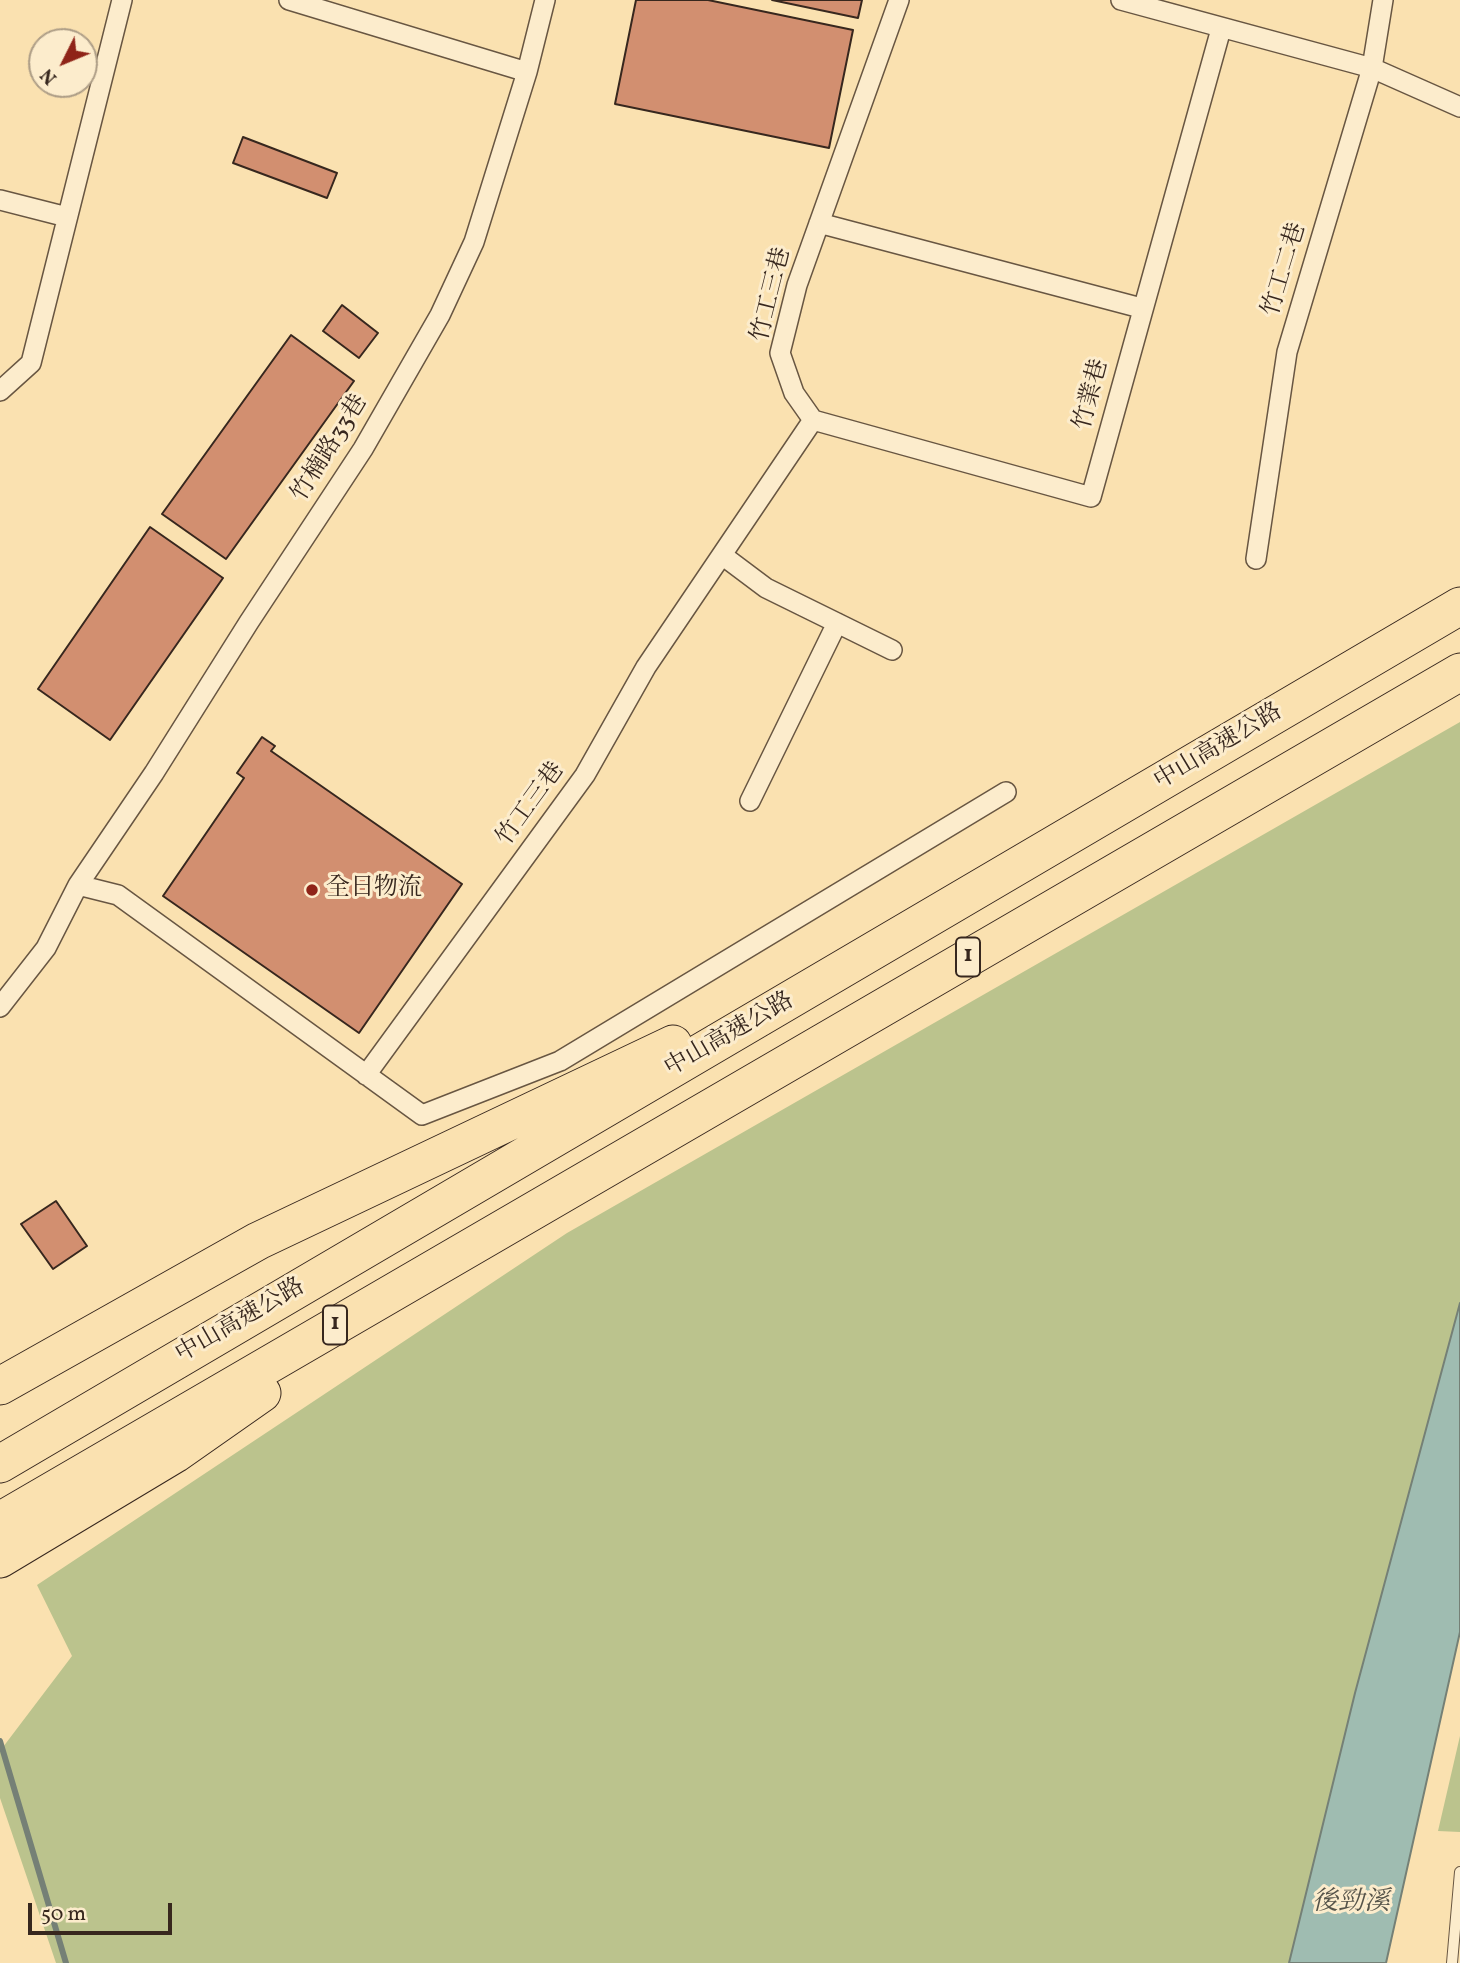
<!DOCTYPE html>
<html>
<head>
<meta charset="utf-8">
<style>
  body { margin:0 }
  #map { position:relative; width:1460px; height:1963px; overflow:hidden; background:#fae1b0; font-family:Vollkorn,serif }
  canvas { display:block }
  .north { position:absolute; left:28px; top:28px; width:70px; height:70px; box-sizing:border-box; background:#fceccc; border:2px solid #ad9d86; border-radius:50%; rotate:227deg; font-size:19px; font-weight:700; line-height:28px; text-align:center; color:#37271e }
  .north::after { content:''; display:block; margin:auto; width:24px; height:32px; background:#8f2418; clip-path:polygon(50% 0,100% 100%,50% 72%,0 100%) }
  .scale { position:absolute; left:28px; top:1903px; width:144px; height:32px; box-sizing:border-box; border:4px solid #37271e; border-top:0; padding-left:9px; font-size:21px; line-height:24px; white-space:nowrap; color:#37271e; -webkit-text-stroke:5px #fceccc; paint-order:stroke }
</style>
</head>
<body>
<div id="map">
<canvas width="1460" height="1963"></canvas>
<div class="north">N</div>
<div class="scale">50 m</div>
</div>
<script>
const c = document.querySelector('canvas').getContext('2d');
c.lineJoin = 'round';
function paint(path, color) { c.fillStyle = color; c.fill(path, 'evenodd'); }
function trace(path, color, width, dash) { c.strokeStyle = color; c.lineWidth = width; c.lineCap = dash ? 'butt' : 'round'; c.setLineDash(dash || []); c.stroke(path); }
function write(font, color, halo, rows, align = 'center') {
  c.font = font + ' Vollkorn,"Noto Serif TC",serif'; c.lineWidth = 6; c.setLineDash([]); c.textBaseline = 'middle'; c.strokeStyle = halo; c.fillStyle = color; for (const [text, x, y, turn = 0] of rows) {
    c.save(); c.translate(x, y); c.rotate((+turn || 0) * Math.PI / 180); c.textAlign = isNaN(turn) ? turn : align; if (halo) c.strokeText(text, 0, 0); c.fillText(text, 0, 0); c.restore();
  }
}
const green = new Path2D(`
  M1460 722V1303L1355 1693 1289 1963H56L0 1798V1751L72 1656 37 1585 567 1233Z
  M1460 1736V1832L1438 1831Z`);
const water = new Path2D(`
  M1460 1303V1632L1386 1963H1289L1355 1693Z`);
const stream = new Path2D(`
  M0 1741 66 1963`);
const building = new Path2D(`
  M636 0H708L853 30 829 148 615 104Z
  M772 0H862L858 18Z
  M243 137 337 173 327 198 233 163Z
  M342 305 378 333 359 358 323 331Z
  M291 335 354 381 226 559 162 514Z
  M150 527 223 578 110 740 38 689Z
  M262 737 275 746 271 751 462 884 359 1033 163 896 244 778 237 773Z
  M56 1201 87 1246 53 1269 21 1224Z`);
const lane = new Path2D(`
  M1452 1963 1460 1872`);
const street = new Path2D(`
  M289 0 527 72
  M1121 0 1372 68 1460 107
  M0 200 67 217
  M819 223 1141 308
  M0 391 31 363 122 0
  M813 420 1091 497 1221 29
  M813 420 794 393 780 353 797 285 899 0
  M722 555 766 588 892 650
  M1256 559 1287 352 1372 68 1383 0
  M750 801 837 623
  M78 885 154 773 249 622 363 449 440 315 474 242 527 72 545 0
  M0 1007 46 948 78 885 118 895 422 1115 560 1061 1006 792
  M366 1075 585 775 646 667 813 420`);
const highway = new Path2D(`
  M0 1386 258 1241 673 1044
  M0 1464 1460 606
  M0 1521 1460 672
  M0 1559 175 1454 262 1393`);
const markers = [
  [312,890,7,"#8f2418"]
];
const shields = [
  [968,957,24],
  [335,1325,24]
];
const shieldNames = [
  ["1",968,957],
  ["1",335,1325]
];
const streetNames = [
  ["竹工二巷",1286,270,-73],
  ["竹工三巷",773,295,-76],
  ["竹業巷",1093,395,-75],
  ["竹楠路33巷",331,449,-58],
  ["中山高速公路",1219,748,-31],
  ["竹工三巷",532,805,-54],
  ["中山高速公路",730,1036,-30],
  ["中山高速公路",241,1322,-30]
];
const poiNames = [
  ["全日物流",326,890]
];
const waterNames = [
  ["後勁溪",1351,1904]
];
paint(green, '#bbc38d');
paint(water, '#9fbcb1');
trace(water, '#758076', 2);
trace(stream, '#758076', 6);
paint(building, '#d28f70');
trace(building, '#37271e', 2);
trace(lane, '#685642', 12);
trace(street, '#685642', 22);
trace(highway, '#37271e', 39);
trace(lane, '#fceccc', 10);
trace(street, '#fceccc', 19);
trace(highway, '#fae1b0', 37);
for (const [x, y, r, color] of markers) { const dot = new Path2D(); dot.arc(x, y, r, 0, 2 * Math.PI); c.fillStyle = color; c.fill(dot); trace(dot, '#fceccc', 2.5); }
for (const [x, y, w] of shields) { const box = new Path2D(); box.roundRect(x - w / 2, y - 19.5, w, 39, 5); c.fillStyle = '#fceccc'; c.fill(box); trace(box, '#37271e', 2); }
write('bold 23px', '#37271e', null, shieldNames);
write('24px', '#37271e', '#fceccc', streetNames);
write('24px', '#37271e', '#fceccc', poiNames, 'left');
write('italic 26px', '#56544a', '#fceccc', waterNames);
</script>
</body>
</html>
